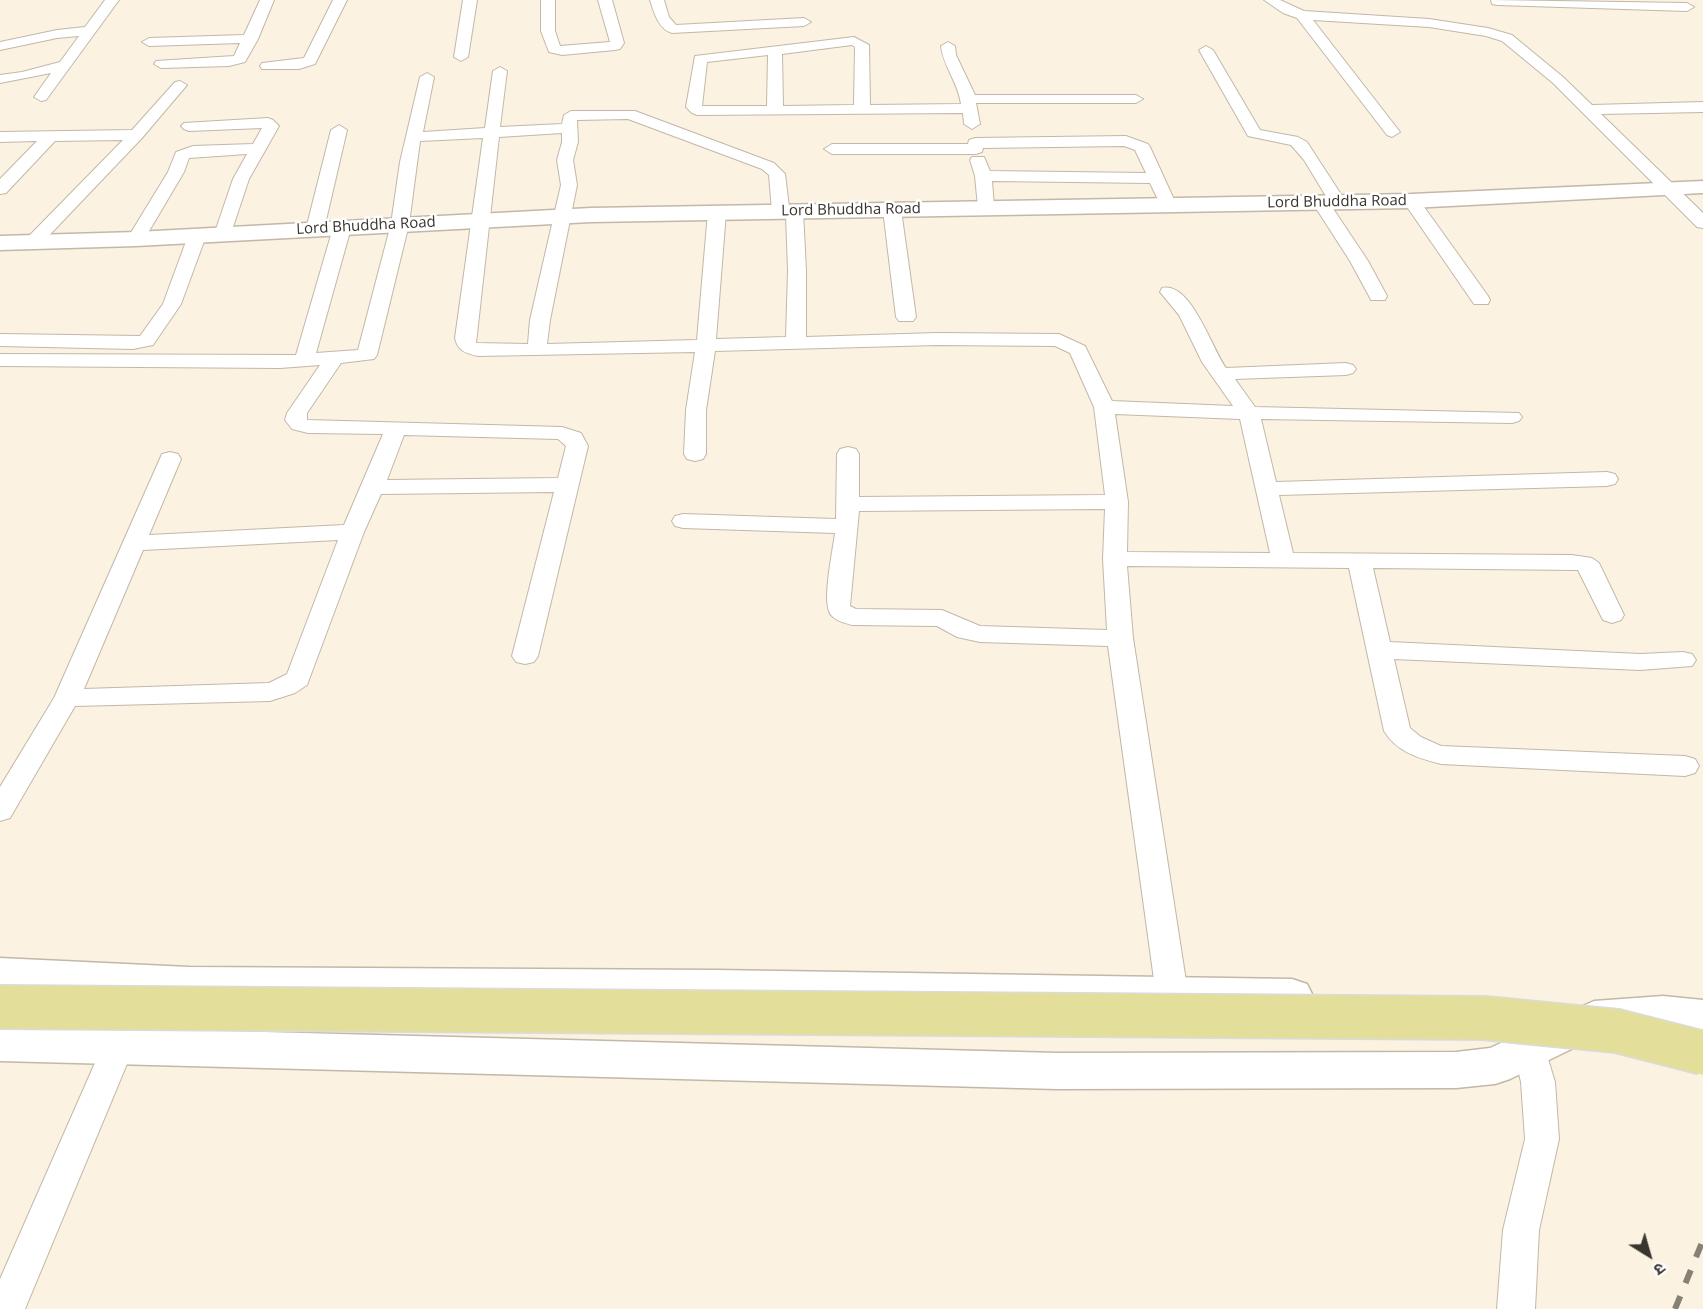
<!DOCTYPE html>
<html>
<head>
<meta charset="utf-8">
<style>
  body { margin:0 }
  #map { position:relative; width:1703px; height:1309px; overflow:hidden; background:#fcf2e1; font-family:"Open Sans","Noto Sans Devanagari",sans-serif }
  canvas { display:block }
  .north { position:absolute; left:1619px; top:1225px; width:60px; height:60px; -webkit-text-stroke:4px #fff; paint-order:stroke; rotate:143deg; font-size:16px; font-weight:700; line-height:24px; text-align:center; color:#39352f }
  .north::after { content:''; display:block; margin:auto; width:21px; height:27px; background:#39352f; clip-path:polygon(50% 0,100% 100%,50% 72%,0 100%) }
</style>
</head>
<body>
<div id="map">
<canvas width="1703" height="1309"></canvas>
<div class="north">उ</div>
</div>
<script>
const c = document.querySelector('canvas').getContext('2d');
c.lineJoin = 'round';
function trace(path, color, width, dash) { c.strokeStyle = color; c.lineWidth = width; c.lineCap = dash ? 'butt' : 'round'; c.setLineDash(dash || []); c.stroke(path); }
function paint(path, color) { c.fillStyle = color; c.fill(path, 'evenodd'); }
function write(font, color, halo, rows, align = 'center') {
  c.font = font + ' "Open Sans",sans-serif'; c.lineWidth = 5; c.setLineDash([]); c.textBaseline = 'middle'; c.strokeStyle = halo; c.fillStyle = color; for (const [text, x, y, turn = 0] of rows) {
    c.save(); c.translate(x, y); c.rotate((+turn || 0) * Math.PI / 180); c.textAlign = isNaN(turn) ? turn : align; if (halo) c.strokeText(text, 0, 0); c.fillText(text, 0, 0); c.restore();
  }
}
const minor = new Path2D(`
  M105 0H119L46 100 41 101 34 97 51 73 0 83V75L22 72 60 62 79 36 57 38 0 50V42L57 30 85 27Z
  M260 0H274L258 39 245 62 229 66 161 68 154 64 156 61 234 56 240 43 149 46 142 42 149 38 244 35Z
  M333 0H347L315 64 299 69H262L260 66 262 63 304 58Z
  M463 0H477L468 57 461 61 454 57Z
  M541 0H555V31L560 46 610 42 598 0H612L624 43 620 49 615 50 562 55 549 52 541 31Z
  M650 0H664L669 17 676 25 804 18 811 22 804 26 672 33C658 29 654 12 650 0Z
  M1264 0H1280L1304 11 1429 19 1488 28 1512 35 1563 77 1592 105 1703 102V112L1601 114 1703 213V228L1697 227 1553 83 1502 41 1486 36 1429 27 1313 20 1400 132 1392 137 1387 135 1297 18 1283 13Z
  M1491 0 1687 3 1694 7 1687 11 1497 5 1492 4Z
  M854 37 869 45 870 105 961 104C958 82 943 66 941 46L948 42 955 46 956 55 975 95H1136L1143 99 1136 103H976L980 124 972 129 964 124 963 113 697 115 692 113 686 107 695 56ZM852 45 855 47 854 105 783 106 782 54ZM768 55 767 106H702L707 62Z
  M1206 46 1213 50 1260 130 1298 137 1307 142 1346 202 1344 206H1332L1304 160 1291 145 1248 136 1199 50Z
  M500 67 507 71 500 127 562 124 564 115 571 111H635L774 163 785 174 789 207H800L803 211 806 271V337L937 333 1059 334 1085 346 1112 401 1233 406 1202 362 1179 315 1160 292 1162 288C1191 281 1212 349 1226 368L1346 363 1353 365 1356 369 1353 373 1346 375 1235 379 1255 407 1519 413 1522 417 1519 421 1512 423 1261 419 1276 482 1607 472 1615 474 1618 479 1615 484 1607 486 1279 495 1293 553 1572 555 1592 558 1599 563 1624 615 1621 620 1612 623 1603 620 1578 570 1373 568 1390 642 1640 654 1683 652 1692 654 1696 660 1692 666 1640 670 1394 659 1410 728 1421 737 1441 746 1685 756 1695 759 1699 766 1695 773 1685 776 1441 764C1418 758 1397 752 1384 731L1349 568 1127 566 1133 638 1188 994 1183 1003 1172 1007 1161 1003 1156 994 1108 646 980 642 957 637 937 626 852 625C845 623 836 621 831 615 821 603 833 550 835 533L683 528 675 526 672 521 675 516 683 514 836 519 837 454 840 449 848 447 856 449 859 454V497L1105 495 1094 407 1070 353 1055 346 937 345 715 351 706 410V454L703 459 695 461 687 459 684 454 686 410 695 352 478 356C465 353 458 351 455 338L483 138 420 141 409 224 377 355 374 359 341 363 307 413V420L562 427 581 433 588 446 538 656 534 662 525 664 516 662 512 656 554 492 381 494 364 532 307 685 295 693 270 701 75 706 10 818 0 821V787L54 698 162 454 170 452 178 454 181 459 149 535 344 525 383 434 308 433 292 429 285 420 287 413 320 365 280 368 0 366V354L296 355 333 228 336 224H348L351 228 316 353 358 350 391 224 400 162 420 77 427 73 434 77 423 132 485 128 493 71ZM628 119 762 169 769 175 772 211 775 215H786L788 271 786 337 716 339 726 212 723 208H711L708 212 697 340 547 344 550 320 577 185 573 160 578 142 577 120ZM562 133V142L557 160 561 185 530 320 528 344 476 343 499 137ZM1115 414 1240 419 1270 553 1127 552 1128 502ZM404 435 558 439 566 446 558 478 387 480ZM1105 509 1103 559 1107 630 980 626 942 610 856 609 850 606 859 511ZM338 540 287 674 269 683 84 689 143 550Z
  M180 81 187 85 142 138 39 246H27L24 242 27 238 123 140 55 141 6 193 0 194V179L37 141 0 142V132L132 130 175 82Z
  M268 118 273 120 279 126 249 179 229 239H217L214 235 233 179 247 154 189 158 184 172 142 243H130L127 239 168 172 176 152 193 146 253 144 262 128 189 131 184 129 181 126 184 123Z
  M339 125 347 130 324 229 321 233H309L306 229 331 130Z
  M1126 136 1148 144 1150 147 1177 206 1175 210H1163L1150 183 992 181 994 207 992 211H980L978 207 975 176 970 160 972 157H984L990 171 1146 173 1135 150 1124 146 983 148 982 152 976 154H832L824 149 832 144H968L969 140 975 138Z
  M1411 196 1417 197 1488 296 1490 300 1488 304H1474L1403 201Z
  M1320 197 1326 198 1368 261 1387 296 1385 300H1371L1369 296 1350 261 1312 202Z
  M892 205 898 206 901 210 916 317 913 321H899L896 317 883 210 886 206Z
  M197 231 203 232 206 236 181 304 153 345 133 349 0 346V334L140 336 163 304 188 236 191 232Z
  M118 1033 130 1037 134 1047 25 1309H0V1279L102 1047 106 1037Z
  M1530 1035 1542 1039 1555 1082 1559 1139 1539 1230 1535 1309H1497L1503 1230 1525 1139 1521 1082 1513 1049 1518 1039Z`);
const tertiary = new Path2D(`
  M1703 181V193L1411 208 591 222 136 246 0 250V236L136 232 591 208 1411 194Z
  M0 958 189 967 716 970 1292 979 1307 984 1313 996 1307 1008 1292 1013 716 1004 189 999 0 990Z
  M1663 996 1703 1000V1034L1663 1030 1596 1035 1594 1038 1510 1079 1495 1084 1456 1088 1057 1089 0 1061V1025L1057 1053 1456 1052 1490 1048 1594 1001Z`);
const rail = new Path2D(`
  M1675 1309 1703 1240`);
const primaryBridge = new Path2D(`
  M0 1007 1484 1018 1617 1031 1703 1053`);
const farStreetnames = [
  ["Lord Bhuddha Road",1337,202,-1],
  ["Lord Bhuddha Road",851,210,-1],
  ["Lord Bhuddha Road",366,226,-3]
];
trace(minor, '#c1b8a8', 2);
trace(tertiary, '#c1b8a8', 3);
paint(minor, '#fff');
paint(tertiary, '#fff');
trace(rail, '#868075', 6, [14, 14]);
trace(primaryBridge, '#dbdbda', 46, []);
trace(primaryBridge, '#e3df9b', 43);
write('15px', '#39352f', '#fff', farStreetnames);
</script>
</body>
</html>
